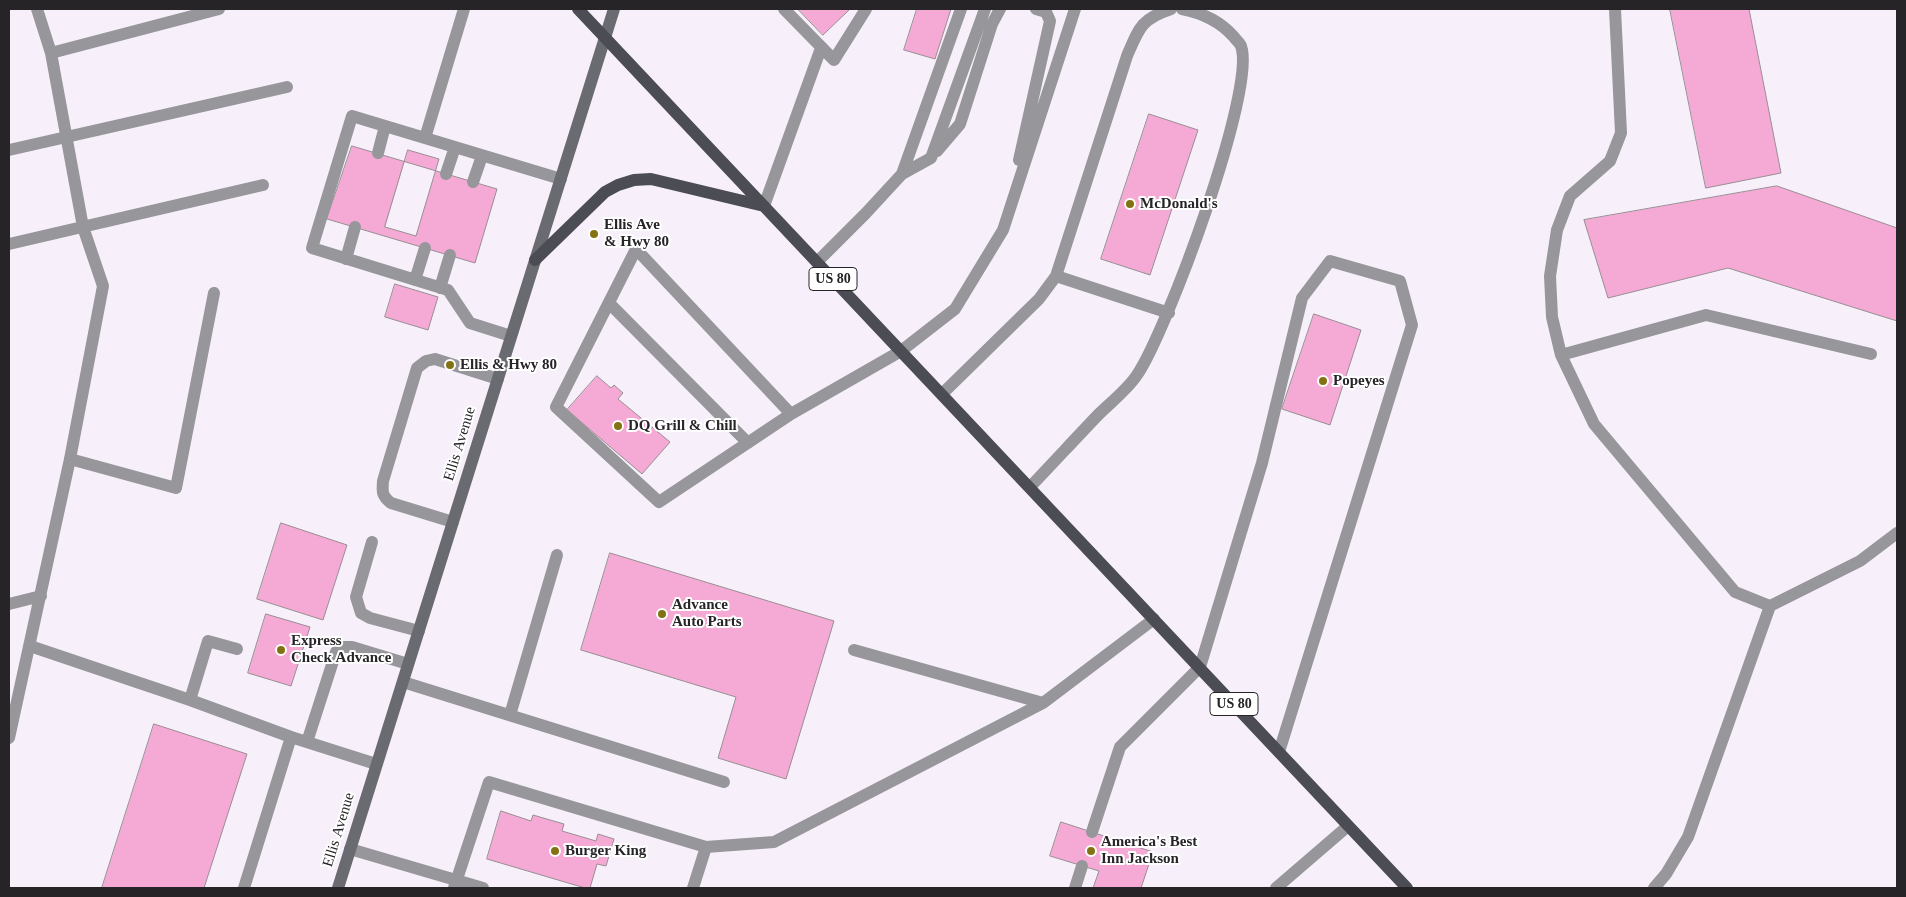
<!DOCTYPE html>
<html>
<head>
<meta charset="utf-8">
<style>
  body { margin:0 }
  #map { position:relative; width:1906px; height:897px; overflow:hidden; background:#f7f0fa; font-family:"Times New Roman",serif }
  canvas { display:block }
  .frame { position:absolute; inset:0; border:10px solid #272428; pointer-events:none }
</style>
</head>
<body>
<div id="map">
<canvas width="1906" height="897"></canvas>
<div class="frame"></div>
</div>
<script>
const c = document.querySelector('canvas').getContext('2d');
c.lineJoin = 'round';
function paint(path, color) { c.fillStyle = color; c.fill(path, 'evenodd'); }
function trace(path, color, width, dash) { c.strokeStyle = color; c.lineWidth = width; c.lineCap = dash ? 'butt' : 'round'; c.setLineDash(dash || []); c.stroke(path); }
function write(font, color, halo, rows, align = 'center') {
  c.font = font + ' "Times New Roman",serif'; c.lineWidth = 4; c.setLineDash([]); c.textBaseline = 'middle'; c.strokeStyle = halo; c.fillStyle = color; for (const [text, x, y, turn = 0] of rows) {
    c.save(); c.translate(x, y); c.rotate((+turn || 0) * Math.PI / 180); c.textAlign = isNaN(turn) ? turn : align; if (halo) c.strokeText(text, 0, 0); c.fillText(text, 0, 0); c.restore();
  }
}
const building = new Path2D(`
  M798 9H850L823 35Z
  M917 9H951L935 59 904 50Z
  M1670 9H1749L1781 173 1706 188Z
  M1149 114 1198 130 1150 275 1101 259Z
  M352 146 497 189 475 263 327 219Z
  M408 150 439 159 416 236 385 227Z
  M1777 186 1897 228V321L1728 268 1608 298 1584 220Z
  M395 284 438 297 428 330 385 317Z
  M1314 314 1361 330 1330 425 1282 409Z
  M597 376 611 388 614 385 623 393 618 399 670 442 642 474 567 410Z
  M281 523 347 545 323 620 257 599Z
  M610 553 834 621 786 779 718 758 736 697 581 650Z
  M266 614 310 627 291 686 248 673Z
  M154 724 247 754 204 888H102Z
  M501 811 531 821 533 815 564 824 562 831 596 841 598 834 614 839 606 866 597 864 590 888H585L487 859Z
  M1061 822 1153 852 1141 888H1093L1099 871 1050 856Z`);
const service = new Path2D(`
  M37 9 51 53
  M784 9 834 60 866 9
  M425 138 464 9
  M9 150 287 87
  M937 151 960 124 992 24 1000 9
  M378 153 385 126
  M1019 160 1050 21 1046 12 1036 9
  M446 174 455 147
  M902 174 961 9
  M473 182 482 156
  M764 206 821 48
  M9 244 263 185
  M346 259 355 227
  M817 262 866 213 902 174 931 158 985 9
  M1056 276 1169 313
  M415 280 425 248
  M440 288 450 255
  M609 303 748 443
  M511 336 470 323 448 290 312 248 352 116 561 179
  M1561 355 1552 317 1550 276 1557 230 1570 196 1610 161 1621 133 1615 9
  M942 394 1039 299 1056 276 1127 56C1139 28 1141 19 1171 9
  M791 414 659 502 556 407 636 249 791 414 901 351 955 309 1003 230 1075 9
  M70 459 176 488 214 293
  M1030 487C1053 463 1075 439 1098 415 1111 402 1127 390 1137 375 1166 333 1257 89 1241 46 1240 43 1236 40 1234 37 1220 21 1203 13 1182 9
  M453 522 391 503C382 496 382 492 383 481L417 368 426 361 435 359 498 379
  M372 542 356 597 361 613 370 618 419 631
  M9 604 41 596
  M1770 606 1735 592 1594 424 1561 355 1706 315 1871 354
  M30 646 190 700
  M237 649 208 641 190 700 291 737 376 764
  M854 650 1043 703
  M403 682 724 782
  M510 715 557 555
  M9 738 70 459 103 286 83 227 51 53 219 9
  M307 742 336 652 343 647H352L408 664
  M1092 832 1120 747 1200 667 1262 463 1302 298 1330 261 1400 281 1412 325 1279 752
  M706 847 774 842 1043 703 1154 619
  M350 849 483 888
  M244 888 291 737
  M454 888 489 782 706 847 693 888
  M1075 888 1082 866
  M1276 888 1348 826
  M1654 888 1666 874 1688 837 1770 606 1860 561 1897 533`);
const secondary = new Path2D(`
  M338 888 614 9`);
const primary = new Path2D(`
  M578 9 1407 888
  M535 260 605 192 618 185 634 180 651 179 764 206`);
const markers = [
  [1130,204,5,"#837213"],
  [594,234,5,"#837213"],
  [450,365,5,"#837213"],
  [1323,381,5,"#837213"],
  [618,426,5,"#837213"],
  [662,614,5,"#837213"],
  [281,650,5,"#837213"],
  [555,851,5,"#837213"],
  [1091,851,5,"#837213"]
];
const shields = [
  [833,279,48],
  [1234,704,48]
];
const shieldNames = [
  ["US 80",833,279],
  ["US 80",1234,704]
];
const poiNames = [
  ["McDonald's",1140,204],
  ["Ellis Ave",604,225],
  ["& Hwy 80",604,242],
  ["Ellis & Hwy 80",460,365],
  ["Popeyes",1333,381],
  ["DQ Grill & Chill",628,426],
  ["Advance",672,605],
  ["Auto Parts",672,622],
  ["Express",291,641],
  ["Check Advance",291,658],
  ["America's Best",1101,842],
  ["Inn Jackson",1101,859],
  ["Burger King",565,851]
];
const streetNames = [
  ["Ellis Avenue",460,444,-73],
  ["Ellis Avenue",339,830,-73]
];
paint(building, '#f5aad5');
trace(building, '#988d93', 1);
trace(service, '#96969b', 12);
trace(secondary, '#6a6a71', 12);
trace(primary, '#4c4c54', 12);
for (const [x, y, r, color] of markers) { const dot = new Path2D(); dot.arc(x, y, r, 0, 2 * Math.PI); c.fillStyle = color; c.fill(dot); trace(dot, '#fff', 2); }
for (const [x, y, w] of shields) { const box = new Path2D(); box.roundRect(x - w / 2, y - 11.5, w, 23, 4); c.fillStyle = '#fff'; c.fill(box); trace(box, '#272428', 1); }
write('bold 14px', '#272428', null, shieldNames);
write('bold 15px', '#272428', '#fff', poiNames, 'left');
write('15px', '#272428', '#fff', streetNames);
</script>
</body>
</html>
